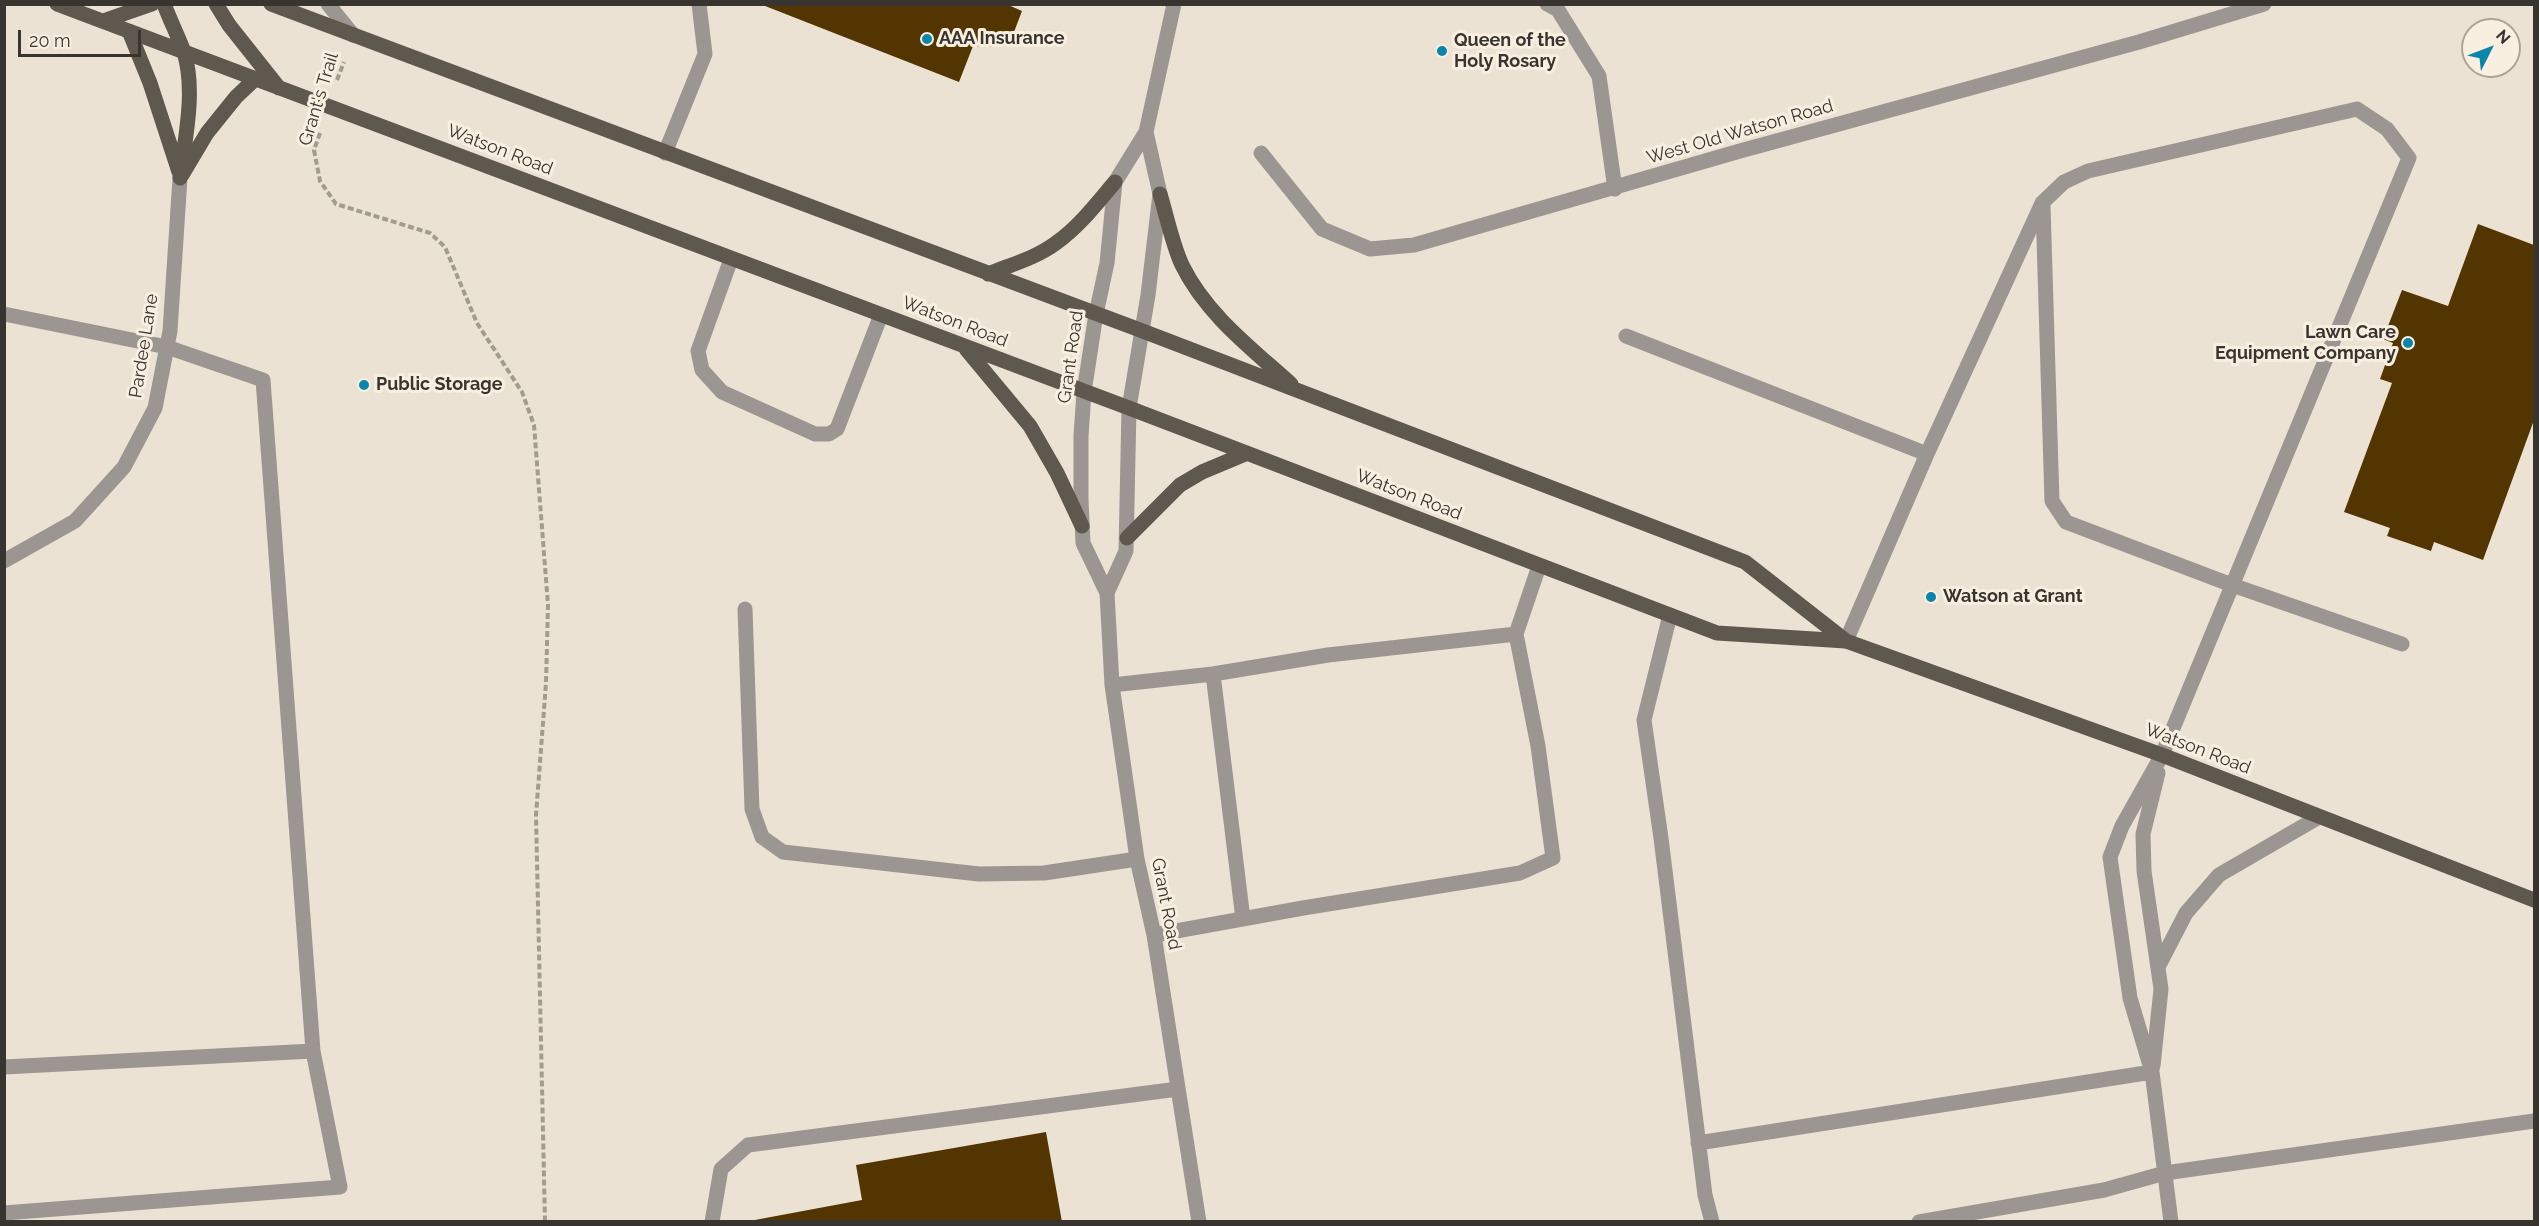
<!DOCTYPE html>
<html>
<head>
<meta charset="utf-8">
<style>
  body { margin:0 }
  #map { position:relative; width:2539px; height:1226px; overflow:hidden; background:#ece2d4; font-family:Raleway,sans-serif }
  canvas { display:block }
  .frame { position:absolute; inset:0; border:6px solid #38342f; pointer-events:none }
  .north { position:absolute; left:2461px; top:18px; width:60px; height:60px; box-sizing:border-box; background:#f9efe1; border:2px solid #aca49a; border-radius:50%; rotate:48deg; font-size:16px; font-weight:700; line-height:24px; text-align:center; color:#38342f }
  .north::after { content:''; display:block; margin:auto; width:21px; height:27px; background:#0a86aa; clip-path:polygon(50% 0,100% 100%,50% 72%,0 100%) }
  .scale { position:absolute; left:18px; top:30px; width:123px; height:27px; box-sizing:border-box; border:3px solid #38342f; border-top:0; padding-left:8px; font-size:18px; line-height:21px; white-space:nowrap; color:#38342f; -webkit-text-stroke:4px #f9efe1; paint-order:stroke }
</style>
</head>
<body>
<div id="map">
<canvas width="2539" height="1226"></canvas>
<div class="frame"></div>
<div class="north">N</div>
<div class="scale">20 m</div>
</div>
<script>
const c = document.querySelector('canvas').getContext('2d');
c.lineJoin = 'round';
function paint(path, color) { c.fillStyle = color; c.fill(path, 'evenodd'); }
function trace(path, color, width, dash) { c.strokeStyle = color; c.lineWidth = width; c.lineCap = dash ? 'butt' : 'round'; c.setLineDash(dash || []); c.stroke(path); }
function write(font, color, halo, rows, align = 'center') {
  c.font = font + ' Raleway,sans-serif'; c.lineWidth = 6; c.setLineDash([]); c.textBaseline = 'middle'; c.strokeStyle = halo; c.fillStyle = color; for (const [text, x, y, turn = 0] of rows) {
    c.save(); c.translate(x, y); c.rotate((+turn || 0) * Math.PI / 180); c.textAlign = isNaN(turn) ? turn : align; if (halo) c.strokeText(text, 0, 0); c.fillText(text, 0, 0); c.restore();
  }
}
const building = new Path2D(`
  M760 4H1006L1022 11 1014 32 992 47 973 46 959 82Z
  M2478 224 2534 245V420L2483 560 2434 542 2431 551 2387 536 2390 528 2344 512 2392 383 2380 379 2393 343 2383 339 2402 290 2448 306Z
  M1046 1132 1062 1222H744L862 1200 856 1165Z`);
const path = new Path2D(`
  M337 80 344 62
  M320 133 314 150 320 181 336 204 430 233 445 247 477 323 522 392 534 425 548 605 546 683 536 815 545 1222`);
const minor = new Path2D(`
  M328 4 353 35
  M1174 4 1146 132 1115 182 1107 263 1096 314 1084 392 1081 436V500L1083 543 1107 593 1112 685 1124 768 1137 859 1154 935 1199 1222
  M1547 4 1558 10 1599 76 1615 189
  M665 153 705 54 699 4
  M1261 153 1322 229 1370 249 1414 245 1740 151 2139 42 2264 4
  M2043 206 2052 501 2066 522 2232 585 2402 644
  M731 259 698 351 702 370 722 392 815 434H829L837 429 881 315
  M4 314 167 347 263 380 313 1051 340 1187 4 1213
  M1626 336 1927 454
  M4 561 75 521 124 467 155 408 170 331 180 178
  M1107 593 1126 551 1129 408 1148 295 1160 194 1146 132
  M745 609 752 809 762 837 783 852 979 874 1044 873 1137 859
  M1670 615 1644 720 1661 838 1705 1195 1712 1222
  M1846 641 1927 454 2042 203 2064 182 2088 171 2357 109 2387 129 2409 158 2162 755 2122 826 2110 857 2130 998 2152 1072 2171 1222
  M1213 674 1243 919
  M1112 685 1213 674 1328 655 1516 634
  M1154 935 1303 908 1520 873 1553 858 1538 746 1516 634 1539 566
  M2158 967 2186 913 2219 875 2319 817
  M2153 1066 2161 989 2144 871 2143 834 2158 773
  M4 1067 313 1051
  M1698 1143 2152 1072
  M712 1222 721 1169 748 1145 1178 1089
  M1919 1222 2104 1190 2165 1173 2534 1121`);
const major = new Path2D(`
  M57 4 1129 408 1717 633 1846 641 2162 755 2534 900
  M164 4C170 20 178 36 184 52 196 91 185 138 180 178
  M216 4 229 25 279 88
  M271 4 1140 330 1745 562 1846 641
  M103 21 152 4
  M129 31 150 83 179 172
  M182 175 207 133 236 97 255 79
  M1160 194C1167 217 1172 243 1182 265 1206 314 1251 348 1291 384
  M988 274C1010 265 1036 258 1056 243 1079 227 1097 203 1115 182
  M966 349 1030 426 1057 473 1082 526
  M1127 538 1180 485 1202 472 1245 454`);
const markers = [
  [927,39,6,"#0a86aa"],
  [1442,51,6,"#0a86aa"],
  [2408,343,6,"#0a86aa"],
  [364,385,6,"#0a86aa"],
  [1931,597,6,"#0a86aa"]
];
const poiNames = [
  ["AAA Insurance",939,39],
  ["Queen of the",1454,41],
  ["Holy Rosary",1454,62],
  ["Lawn Care",2396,333,"right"],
  ["Equipment Company",2396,354,"right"],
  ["Public Storage",376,385],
  ["Watson at Grant",1943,597]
];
const streetNames = [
  ["Grant's Trail",319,99,-73],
  ["West Old Watson Road",1740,132,-16],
  ["Watson Road",500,150,21],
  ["Watson Road",955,322,21],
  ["Pardee Lane",144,346,-81],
  ["Grant Road",1071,357,-82],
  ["Watson Road",1409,495,21],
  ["Watson Road",2198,749,21],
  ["Grant Road",1166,904,79]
];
paint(building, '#523500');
trace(path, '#a29b90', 4, [6, 3]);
trace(minor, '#9b9691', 15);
trace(major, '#5f584e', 15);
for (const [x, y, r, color] of markers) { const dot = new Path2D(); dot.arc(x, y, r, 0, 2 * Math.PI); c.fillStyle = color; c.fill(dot); trace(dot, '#f9efe1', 2); }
write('bold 18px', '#38342f', '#f9efe1', poiNames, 'left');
write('18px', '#38342f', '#f9efe1', streetNames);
</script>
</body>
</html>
